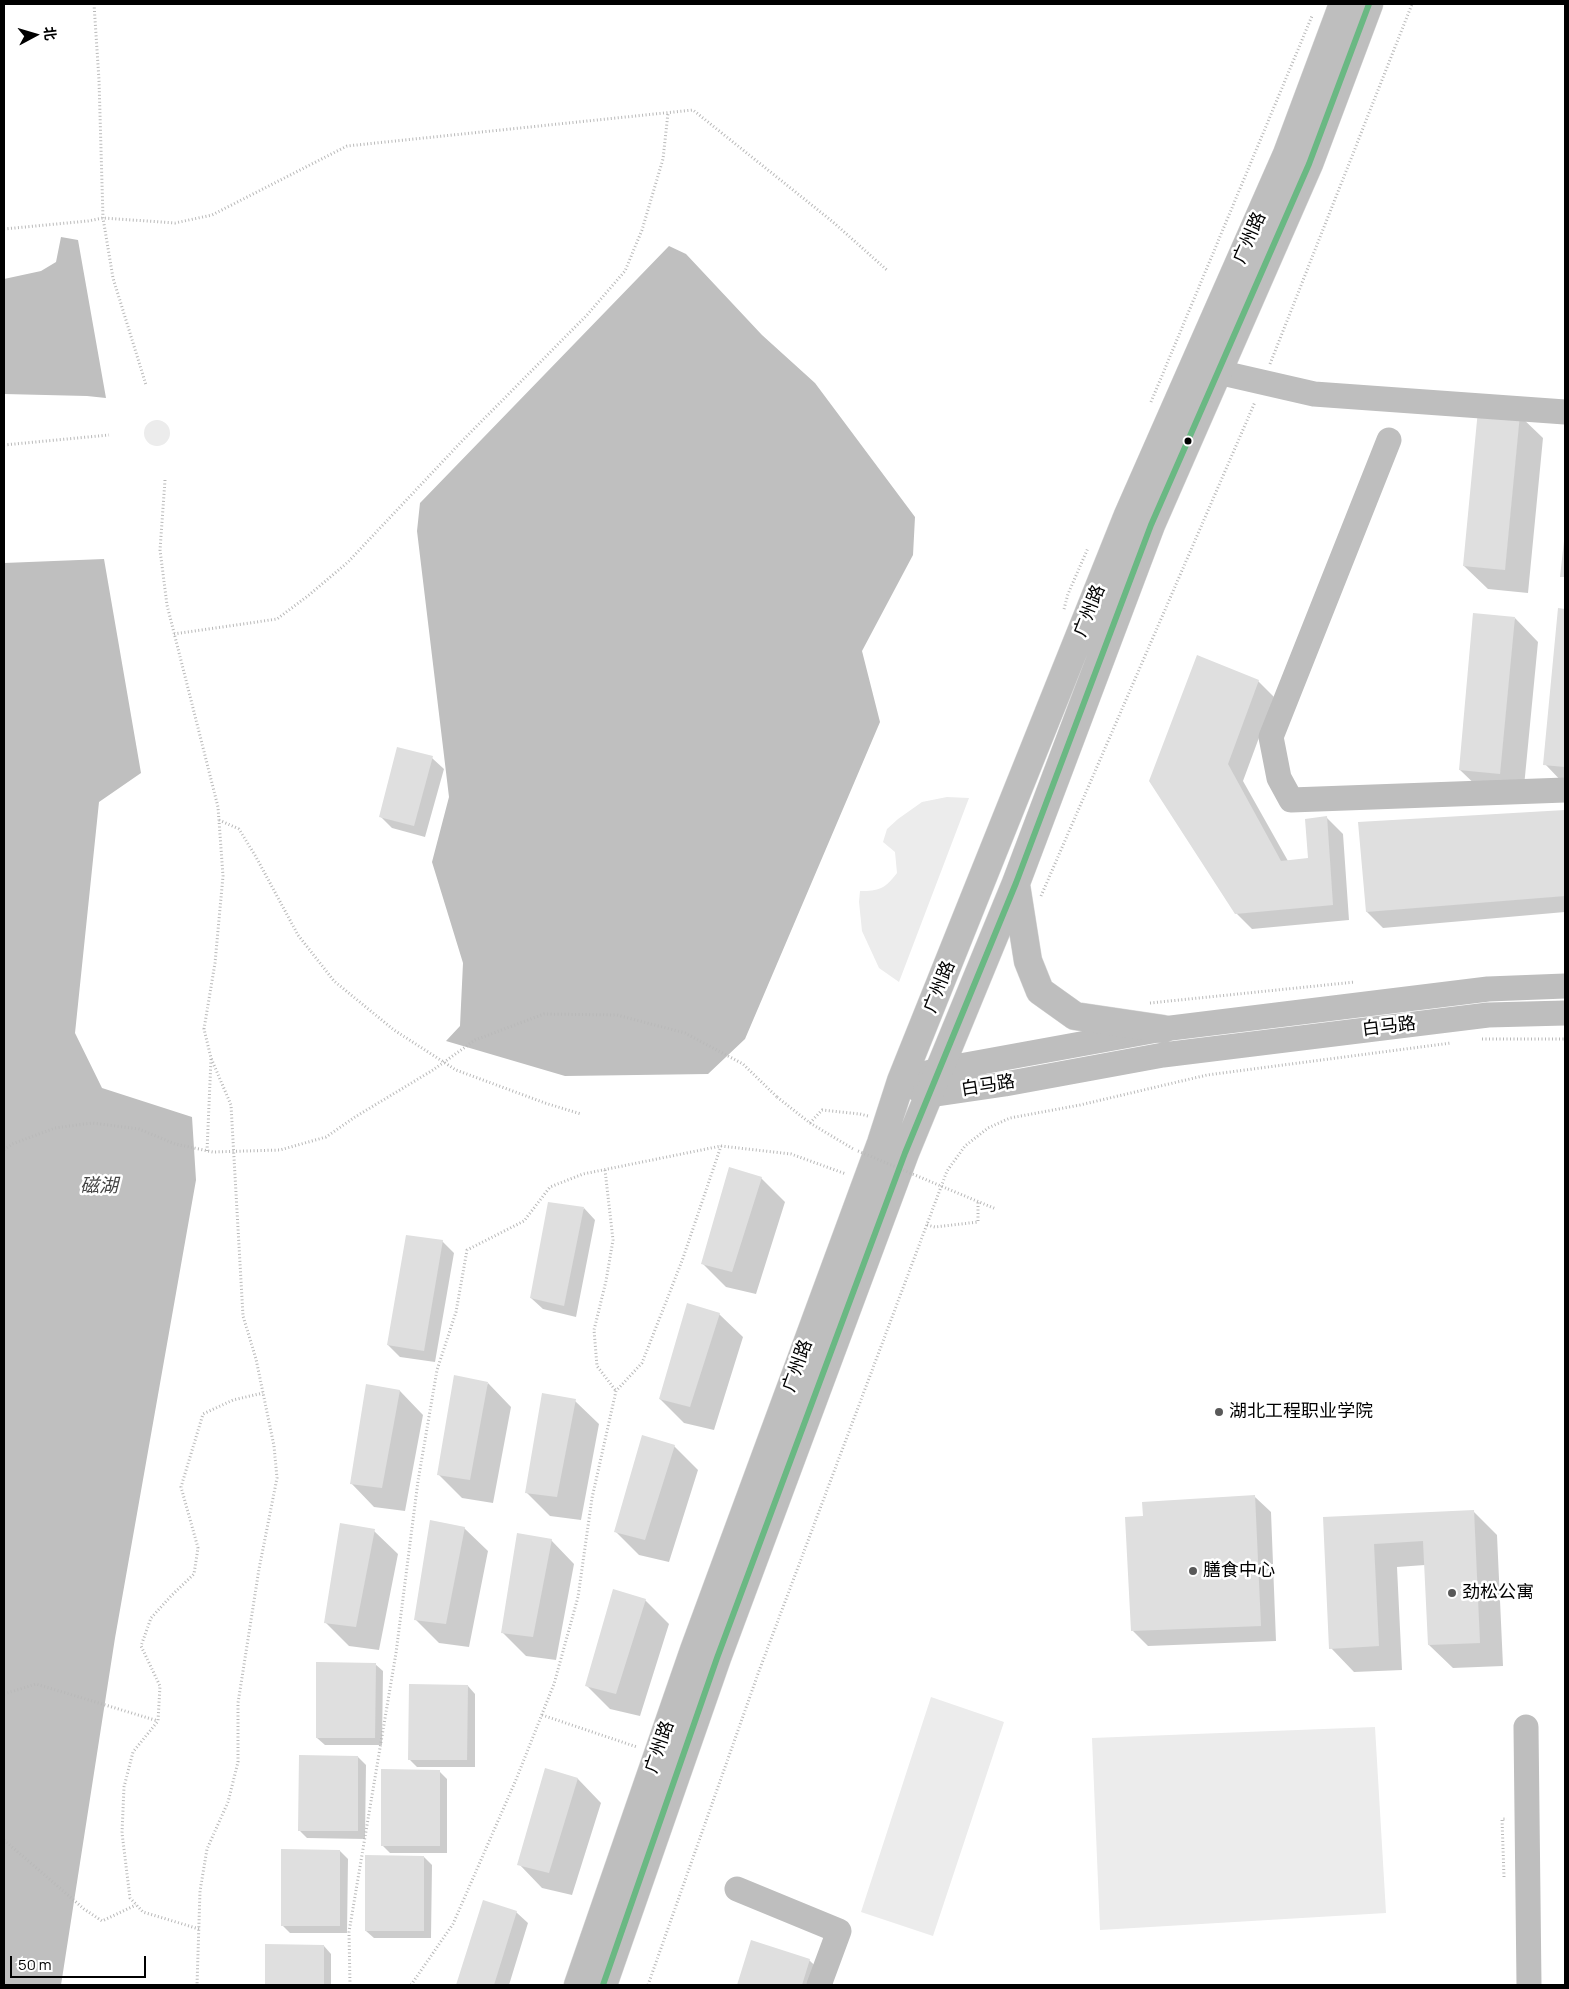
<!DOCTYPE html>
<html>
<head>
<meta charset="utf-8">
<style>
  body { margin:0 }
  #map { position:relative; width:1569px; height:1989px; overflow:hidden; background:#fff; font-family:Manrope,"Noto Sans SC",sans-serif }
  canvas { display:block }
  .frame { position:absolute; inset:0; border:5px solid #000; pointer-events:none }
  .north { position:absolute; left:10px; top:10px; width:50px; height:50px; -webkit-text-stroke:4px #fff; paint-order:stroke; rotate:84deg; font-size:14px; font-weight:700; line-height:20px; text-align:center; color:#000 }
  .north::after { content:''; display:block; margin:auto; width:18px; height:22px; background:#000; clip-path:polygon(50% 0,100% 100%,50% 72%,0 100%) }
  .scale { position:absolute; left:10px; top:1956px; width:136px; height:22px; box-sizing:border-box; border:2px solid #000; border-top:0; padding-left:6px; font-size:15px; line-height:18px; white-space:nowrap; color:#000; -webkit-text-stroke:4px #fff; paint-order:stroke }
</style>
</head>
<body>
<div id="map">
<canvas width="1569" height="1989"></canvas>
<div class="frame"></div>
<div class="north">北</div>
<div class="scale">50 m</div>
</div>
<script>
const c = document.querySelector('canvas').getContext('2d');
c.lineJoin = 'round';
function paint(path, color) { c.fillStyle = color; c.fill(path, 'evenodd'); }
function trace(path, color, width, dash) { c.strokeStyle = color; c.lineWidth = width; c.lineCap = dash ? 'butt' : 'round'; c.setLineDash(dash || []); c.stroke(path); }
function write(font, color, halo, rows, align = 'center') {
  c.font = font + ' Manrope,"Noto Sans SC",sans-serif'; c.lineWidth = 5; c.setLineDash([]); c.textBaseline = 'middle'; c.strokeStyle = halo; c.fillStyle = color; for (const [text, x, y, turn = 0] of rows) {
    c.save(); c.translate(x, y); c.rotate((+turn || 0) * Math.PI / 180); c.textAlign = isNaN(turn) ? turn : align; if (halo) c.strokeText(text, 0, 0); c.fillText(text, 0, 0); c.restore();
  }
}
const green = new Path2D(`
  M144 433a13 13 0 1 1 26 0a13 13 0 1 1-26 0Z
  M947 797 969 798 899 982 879 968 862 931 859 902 860 891C879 891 885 889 897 873L895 852 883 842 887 829 898 819 922 802Z
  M931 1697 1004 1722 933 1936 861 1912Z
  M1375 1727 1386 1913 1100 1930 1092 1738Z`);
const water = new Path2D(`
  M61 237 78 240 106 398 87 396 4 394V279L41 271 56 262Z
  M669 246 686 254 762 335 815 383 915 517 913 555 862 651 880 722 745 1039 708 1074 565 1076 446 1041 460 1026 463 963 432 862 449 797 417 531 420 503Z
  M104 559 141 773 99 802 75 1033 102 1088 192 1117 196 1180 115 1638 61 1985H4V563Z`);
const shadow = new Path2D(`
  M1519 415 1543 438 1528 593 1488 589 1464 566Z
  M1559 609 1565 610V785L1545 764Z
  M1515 618 1538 642 1523 797 1484 793 1460 770Z
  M1258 681 1274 697 1243 781 1288 861 1309 859 1327 818 1343 834 1349 920 1252 929 1236 913 1151 781Z
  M432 758 444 769 425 837 392 828 380 816Z
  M1565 811V912L1383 928 1367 912 1359 823Z
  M761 1178 785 1202 756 1294 726 1287 702 1263Z
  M584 1208 595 1220 576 1317 543 1309 531 1298Z
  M442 1241 454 1253 435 1362 400 1357 388 1345Z
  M719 1314 743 1337 714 1430 684 1423 660 1399Z
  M488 1383 511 1407 493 1503 462 1498 439 1475Z
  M367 1385 400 1391 423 1415 405 1511 374 1507 351 1483Z
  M575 1401 599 1424 581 1520 550 1516 526 1492Z
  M674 1446 698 1470 669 1562 639 1555 615 1531Z
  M1255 1497 1271 1512 1276 1641 1148 1646 1132 1630Z
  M1473 1511 1497 1535 1503 1666 1453 1668 1429 1645 1425 1565 1397 1567 1402 1670 1354 1672 1331 1648 1324 1519Z
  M464 1528 488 1551 469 1647 439 1643 415 1619Z
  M374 1531 398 1554 379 1650 349 1646 325 1622Z
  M551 1540 574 1564 556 1660 526 1656 502 1632Z
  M645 1600 669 1624 640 1716 610 1709 586 1685Z
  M375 1664 383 1671 382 1745H325L317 1738Z
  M468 1686 475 1694V1767H417L410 1760Z
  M358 1757 366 1765 365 1839 307 1838 300 1831Z
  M546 1769 578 1779 601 1803 572 1895 542 1888 519 1864Z
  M440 1772 447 1779V1853H390L382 1845Z
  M340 1851 348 1859 347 1933H290L282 1925Z
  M424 1857 432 1865 431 1938H374L366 1931Z
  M484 1901 516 1912 528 1923 509 1985H457Z
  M752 1942 809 1960 833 1983 832 1985H738Z
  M266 1945 324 1946 331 1954V1985H266Z`);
const building = new Path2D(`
  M1478 410 1520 414 1505 570 1463 566Z
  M1564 541H1565V577H1560Z
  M1558 608 1565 609V767L1543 765Z
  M1473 613 1515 617 1500 774 1459 770Z
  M1197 655 1259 680 1228 764 1281 861 1308 858 1305 819 1327 816 1333 905 1235 914 1149 781Z
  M397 747 433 756 414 826 379 817Z
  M1565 810V896L1366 912 1358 822Z
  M729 1167 762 1177 732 1272 701 1264Z
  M548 1202 584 1207 564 1306 530 1298Z
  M406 1235 443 1240 424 1351 387 1345Z
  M687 1303 720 1313 690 1407 659 1399Z
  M454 1375 488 1382 470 1480 437 1475Z
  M366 1384 400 1390 382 1488 350 1484Z
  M542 1393 576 1399 557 1497 525 1493Z
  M642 1435 675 1445 645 1540 614 1532Z
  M1255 1495 1261 1626 1131 1631 1125 1517 1143 1516 1142 1502Z
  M1474 1510 1480 1643 1428 1645 1423 1541 1374 1544 1379 1646 1329 1649 1323 1517Z
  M430 1520 465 1527 446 1624 414 1620Z
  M340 1523 375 1529 356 1627 324 1623Z
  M517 1533 552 1539 533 1637 501 1633Z
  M613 1589 646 1599 616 1694 585 1686Z
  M316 1662 376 1663 375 1738H316Z
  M409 1684 468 1685 467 1760H408Z
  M299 1755 358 1756V1831H298Z
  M545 1768 578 1778 549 1873 517 1865Z
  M381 1769 440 1770V1846H381Z
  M281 1849 340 1850V1926H281Z
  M365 1855 424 1856V1931H365Z
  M483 1900 517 1911 494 1985H456Z
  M751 1940 810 1959 802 1985H737Z
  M265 1944 324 1945V1985H265Z`);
const path = new Path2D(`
  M94 4 99 80 103 218 113 278 146 385
  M4 229 88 221 103 218 175 223 212 215 347 146 693 110 833 222 888 271
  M1270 364 1412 4
  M1151 402 1312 16
  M4 445 109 435
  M165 480 160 550 167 605 218 807 223 876 215 963 204 1029 211 1058 231 1105 243 1316 256 1359 274 1446 277 1478 259 1569 238 1703V1762L228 1802 207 1849 200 1891 197 1985
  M1064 609 1068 594 1088 548
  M174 634 277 619 309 595 348 562 463 440 587 315 625 271 642 230 663 159 668 113
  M219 820 239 829 256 857 298 935 334 981 394 1030 456 1070 545 1103 581 1114
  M1041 896 1255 402
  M1150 1003 1355 982
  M1482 1039H1565
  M777 1097 810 1123 855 1150
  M810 1123 822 1110 860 1114 868 1116
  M207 1151 211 1059
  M605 1170 613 1240 606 1281 594 1330 597 1366 616 1391
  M948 1189 996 1209
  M927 1225 935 1227 978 1222V1202
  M4 1694 36 1684 158 1721
  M542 1715 637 1747
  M4 1840 84 1909 102 1921 136 1905
  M1504 1877 1502 1819H1507
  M199 1929 143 1912 130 1898 122 1833 124 1787 133 1752 158 1721 160 1686 141 1646 151 1618 171 1596 194 1574 198 1548 181 1487 203 1414 233 1400 263 1393
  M350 1985 349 1932 396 1653 418 1481 437 1370 456 1312 467 1250 524 1221 550 1187 583 1174 721 1146 791 1154 846 1174
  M411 1985 453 1924 515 1782 554 1684 578 1597 592 1498 616 1391 642 1363 682 1261 721 1146
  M648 1985 759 1671 947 1171 965 1146 988 1128 1010 1118 1080 1105 1207 1075 1451 1043`);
const minor = new Path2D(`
  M1218 372 1314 394 1565 412
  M1389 440 1271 737 1279 778 1291 800 1565 790
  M923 1074 938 1070 1163 1029 1488 989 1565 986
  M901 1081 930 1095 1005 1084 1163 1055 1488 1015 1565 1013
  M1526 1727 1529 1985
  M737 1889 839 1931 819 1985`);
const major = new Path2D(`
  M1016 885 1028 961 1040 991 1075 1016 1163 1029
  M578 1985 694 1650 881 1143 901 1081 1128 515 1287 154 1343 4
  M603 1985 717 1658 905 1153 1016 883 1151 525 1309 164 1369 4`);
const pathBridge = new Path2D(`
  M4 1150 12 1144 55 1128 92 1123 139 1129 175 1144 213 1152 280 1150 326 1137 355 1117 433 1070 475 1040 544 1014 617 1015 685 1033 743 1064 777 1097
  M858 1151 948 1189`);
const bus1 = new Path2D(`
  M603 1985 717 1658 905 1153 1016 883 1151 525 1309 164 1369 4`);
const markers = [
  [1188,441,4.5,"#000"],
  [1219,1412,5,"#595959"],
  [1193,1571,5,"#595959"],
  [1452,1593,5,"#595959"]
];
const streetNames = [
  ["广州路",1250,238,-66],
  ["广州路",1090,611,-68],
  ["广州路",940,987,-68],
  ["白马路",1389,1027,-7],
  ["白马路",988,1086,-9],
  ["广州路",798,1366,-70],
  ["广州路",660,1747,-71]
];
const poiNames = [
  ["湖北工程职业学院",1229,1412],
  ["膳食中心",1203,1571],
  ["劲松公寓",1462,1593]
];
const waterNames = [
  ["磁湖",99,1187]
];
paint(green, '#ececec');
paint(water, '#bfbfbf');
paint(shadow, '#0003');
paint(building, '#dfdfdf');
trace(major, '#dbdbdb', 29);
trace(path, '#b9b9b9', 3, [1, 2.5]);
trace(minor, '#bebebe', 25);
trace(major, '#bebebe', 28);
trace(pathBridge, '#b9b9b9', 3, [1, 2.5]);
trace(bus1, '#6ab883', 6);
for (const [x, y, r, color] of markers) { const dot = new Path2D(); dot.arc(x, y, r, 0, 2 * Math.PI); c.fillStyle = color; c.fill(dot); trace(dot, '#fff', 2); }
write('18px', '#000', '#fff', streetNames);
write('18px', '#000', '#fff', poiNames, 'left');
write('italic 19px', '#444', '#fff', waterNames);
</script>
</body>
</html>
